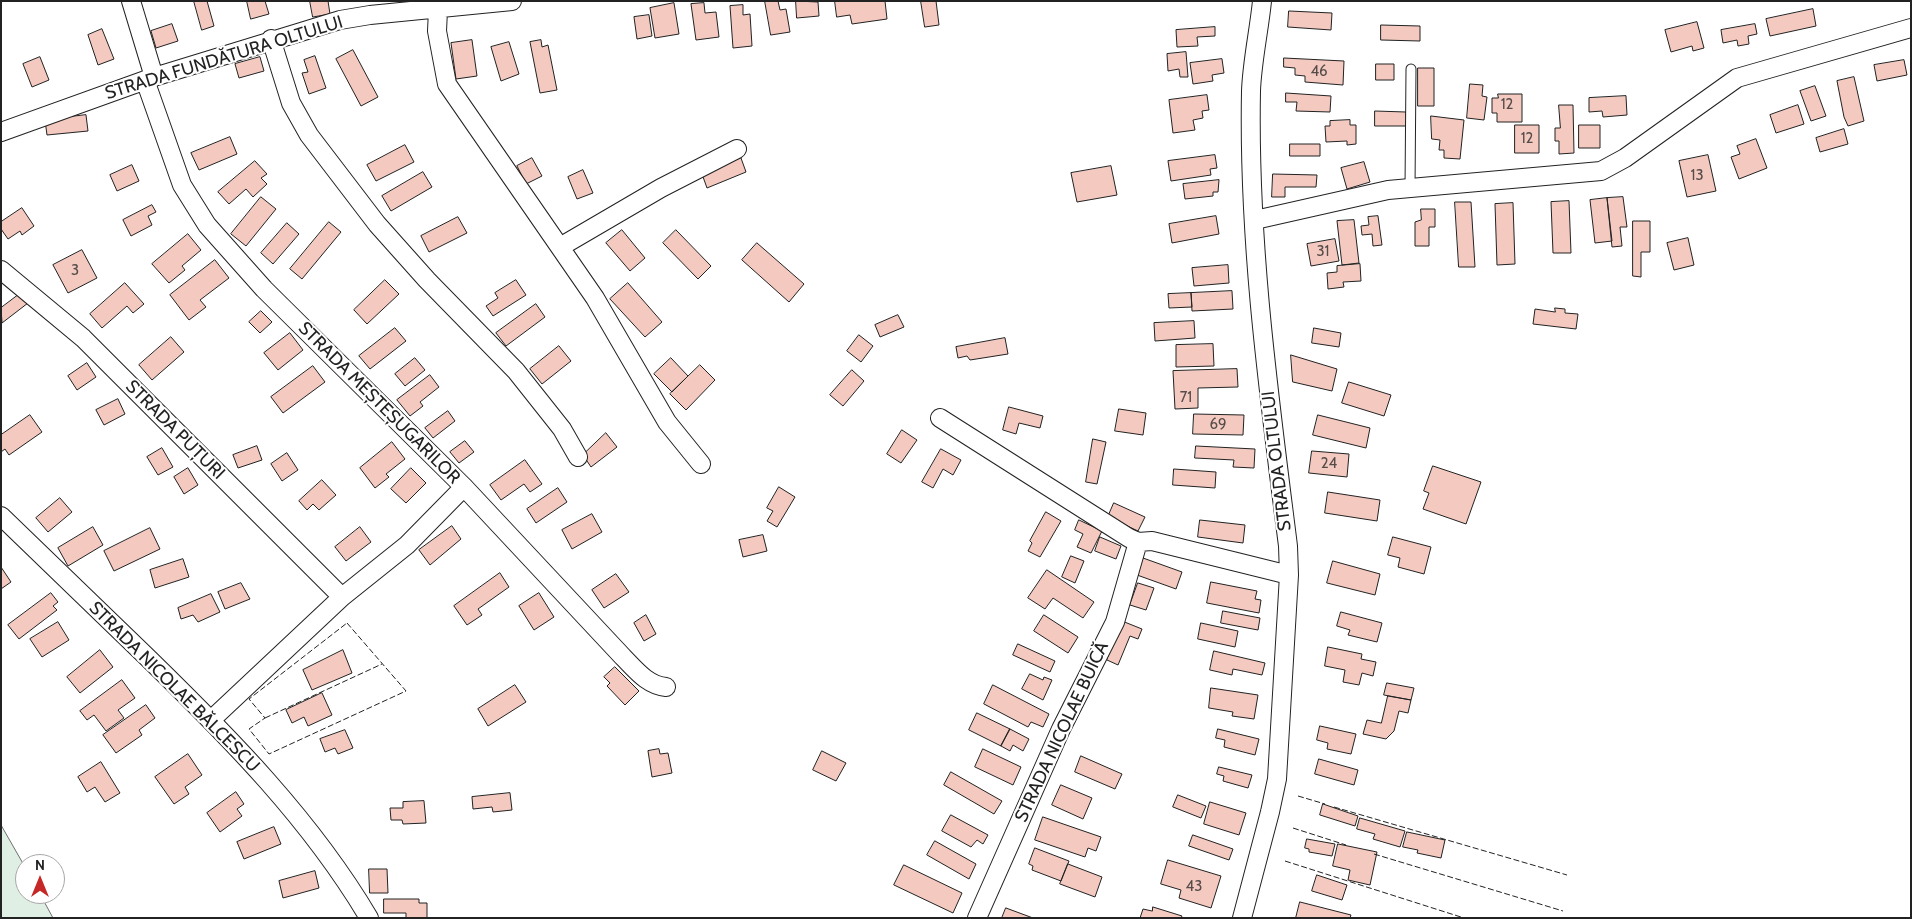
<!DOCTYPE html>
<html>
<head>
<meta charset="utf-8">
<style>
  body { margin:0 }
  #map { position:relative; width:1912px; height:919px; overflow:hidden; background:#fff; font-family:Cabin,sans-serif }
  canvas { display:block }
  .frame { position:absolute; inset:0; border:2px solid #222; pointer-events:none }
  .north { position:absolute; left:15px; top:854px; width:50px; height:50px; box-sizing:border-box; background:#fff; border:1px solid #a7a7a7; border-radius:50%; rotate:0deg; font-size:14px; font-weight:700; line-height:20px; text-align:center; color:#222 }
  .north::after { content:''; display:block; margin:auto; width:18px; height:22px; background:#c62828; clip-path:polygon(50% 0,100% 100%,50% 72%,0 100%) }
</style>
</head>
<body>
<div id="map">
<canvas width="1912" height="919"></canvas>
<div class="frame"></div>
<div class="north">N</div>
</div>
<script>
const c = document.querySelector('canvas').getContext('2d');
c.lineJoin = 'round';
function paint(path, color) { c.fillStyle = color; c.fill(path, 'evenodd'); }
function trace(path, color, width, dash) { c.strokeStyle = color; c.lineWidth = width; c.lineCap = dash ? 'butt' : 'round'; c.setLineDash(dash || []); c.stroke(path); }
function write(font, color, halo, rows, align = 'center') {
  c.font = font + ' Cabin,sans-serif'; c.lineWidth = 4; c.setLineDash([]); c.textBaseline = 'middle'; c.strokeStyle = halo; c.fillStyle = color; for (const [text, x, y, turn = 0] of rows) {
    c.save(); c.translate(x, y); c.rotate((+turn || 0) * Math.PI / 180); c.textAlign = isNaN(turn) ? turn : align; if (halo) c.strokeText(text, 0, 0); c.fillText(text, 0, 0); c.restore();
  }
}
const green = new Path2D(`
  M1 825 25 867V894H40L53 918H1Z`);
const building = new Path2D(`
  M194 1H207L214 26 202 30Z
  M247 1H265L269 14 251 19Z
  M310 1H328L330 14 313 17Z
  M765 1H778L780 10 786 9 790 32 771 35Z
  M796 1 818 2 819 16 797 18Z
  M835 1H885L887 19 852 24 850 15 837 17Z
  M921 1H936L939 25 925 27Z
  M674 3 679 34 655 38 650 8Z
  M704 3 705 13 716 12 719 37 696 40 691 4Z
  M743 5V15L750 14 752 46 733 48 730 6Z
  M1813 9 1816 26 1770 36 1766 19Z
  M1289 11 1332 13 1331 30 1288 27Z
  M649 15 652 36 637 39 634 17Z
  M1697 22 1704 48 1693 51 1692 46 1671 52 1665 30Z
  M172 24 178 41 156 48 151 31Z
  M1755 24 1757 34 1748 36 1749 44 1738 46 1737 40 1723 43 1721 30Z
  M1381 25 1420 26V41L1381 40Z
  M1215 27V36L1197 37 1198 46 1177 47 1176 30Z
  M102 29 114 59 98 65 88 35Z
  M472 40 477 76 456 79 451 43Z
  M541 40 542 47 548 45 557 90 540 93 530 42Z
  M509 42 519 74 501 81 491 47Z
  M353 50 378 97 361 106 336 59Z
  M1186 52 1188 77H1180L1179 69 1168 71 1167 54Z
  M315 56 326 88 309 94 302 73 308 72 304 60Z
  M40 57 49 80 32 87 23 64Z
  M260 57 264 71 239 78 235 64Z
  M1284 58 1344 61 1343 85 1305 82V76L1295 75V68L1284 67Z
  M1222 59 1224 73 1212 75 1213 81 1193 84 1190 63Z
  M1904 60 1907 75 1877 81 1874 65Z
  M1376 64H1394V80H1376Z
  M1418 68H1434V106H1418Z
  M1854 77 1864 121 1848 126 1844 117 1837 81Z
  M1470 84 1483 85 1482 96 1487 97 1484 120 1467 118Z
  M1815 86 1826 116 1811 121 1800 91Z
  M1286 93 1331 96 1330 112 1296 111 1297 102H1286Z
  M1498 94H1522V122H1497V113H1492V98H1498Z
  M1207 95 1209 110 1202 111 1203 118 1193 120 1195 130 1173 133 1169 100Z
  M1626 96 1627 115 1603 117 1602 111 1589 112V98Z
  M1559 105H1573L1574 153 1559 154V141H1555V128H1560Z
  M1798 105 1804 124 1776 133 1770 115Z
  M1375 111 1406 112V126H1375Z
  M86 115 88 131 47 135 45 120Z
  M1431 116 1464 120 1460 159 1444 158V150H1439L1440 140 1432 139Z
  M1350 120V125H1356V144L1347 145V141L1326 142 1325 126H1330V121Z
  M1515 125H1539V153H1515Z
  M1579 125H1600V148H1579Z
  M1844 129 1848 144 1820 152 1816 138Z
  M230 137 237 154 199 170 191 153Z
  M1756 139 1767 168 1739 179 1731 157 1740 154 1737 146Z
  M1290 144H1320V156H1290Z
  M405 145 414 162 376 181 367 165Z
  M1215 155 1217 168 1210 169 1211 175 1171 181 1168 161Z
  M1708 155 1716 191 1687 197 1679 161Z
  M532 158 542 176 526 184 517 166Z
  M741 158 746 172 707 188 702 174Z
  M255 161 267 174 261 178 267 184 253 197 246 189 229 204 218 192Z
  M1364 162 1370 182 1347 189 1341 168Z
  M132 165 139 181 117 191 110 175Z
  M1111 166 1117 195 1077 202 1071 173Z
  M583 170 593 193 577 199 568 177Z
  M423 172 432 187 391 211 382 196Z
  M1273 174 1317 175 1316 187H1285V197H1272Z
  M1219 180 1218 192H1213V196L1185 199 1183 184Z
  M261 197 276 209 246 246 231 234Z
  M1623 197 1627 227H1620L1622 246 1612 247 1607 198Z
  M1607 198 1612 241 1595 243 1590 200Z
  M1569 201 1571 253H1553L1551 202Z
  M1455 202H1471L1475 267H1459Z
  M1513 203 1515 264 1497 265 1495 204Z
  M152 205 156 212 148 216 152 225 131 236 123 220Z
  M22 208 34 226 22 235 20 231 8 239 1 229V222Z
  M1421 209H1435V227H1429V246H1415V222L1421 220Z
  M1216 216 1219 234 1172 243 1169 224Z
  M1378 216 1382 245 1373 246 1372 234 1362 235 1361 226 1369 225 1368 217Z
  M458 217 467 233 429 252 421 236Z
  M1354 220 1359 263 1342 265 1337 221Z
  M1633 221H1650V252H1641V277L1633 276Z
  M329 222 341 232 302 279 290 269Z
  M287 223 299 234 273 264 261 253Z
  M622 230 645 258 630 271 606 243Z
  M676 230 711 266 698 279 663 243Z
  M188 234 201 250 182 266 185 270 169 283 152 264Z
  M1688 238 1694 265 1674 270 1667 243Z
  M1335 239 1339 261 1311 266 1307 244Z
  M757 243 804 284 789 302 742 260Z
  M82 250 97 278 68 293 53 265Z
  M215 260 229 278 200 300 206 307 189 320 170 295Z
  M1360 264 1361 281 1343 282 1344 287 1328 289 1327 273 1337 272V266Z
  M1228 265 1229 283 1194 286 1192 268Z
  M385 280 399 294 367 324 354 310Z
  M516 280 526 295 493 316 486 306 498 298 495 293Z
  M125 283 144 304 133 313 127 306 102 328 90 314Z
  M628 283 662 322 645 337 610 299Z
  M1232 291 1233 309 1192 311 1191 293Z
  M21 293 28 303 2 323 1 308Z
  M1191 293 1192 307 1169 308 1168 294Z
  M536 304 545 317 506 346 496 333Z
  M1555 308 1565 309V313L1578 314 1576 329 1533 324 1535 309 1555 312Z
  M261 311 272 322 260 333 249 322Z
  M898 315 904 327 880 337 875 325Z
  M1194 321 1195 338 1155 341 1154 323Z
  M395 328 406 341 370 369 359 356Z
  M1314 328 1341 333 1339 347 1312 343Z
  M290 333 303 350 278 370 264 353Z
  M859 335 873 346 861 362 847 351Z
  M171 337 184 352 152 380 139 365Z
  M1005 338 1008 354 970 360 967 356 958 358 956 347Z
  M1213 344 1214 366 1176 367V345Z
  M559 346 571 361 542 384 530 369Z
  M1291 355 1337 369 1332 391 1293 382Z
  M415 358 425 370 405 386 395 374Z
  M671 358 688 376 672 392 654 374Z
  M87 363 96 377 77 390 68 376Z
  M700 365 715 380 686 410 670 394Z
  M313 366 325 382 283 413 271 397Z
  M1237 369 1238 387 1198 388V408L1175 409 1173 371Z
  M852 370 864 381 843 406 830 395Z
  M430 375 439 387 420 402 423 406 410 416 397 400Z
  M1349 382 1391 395 1384 416 1342 403Z
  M118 399 125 414 104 425 96 410Z
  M1009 407 1043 416 1040 428 1019 423 1016 434 1003 430Z
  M1119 409 1146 413 1143 435 1115 431Z
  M448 411 455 421 433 438 425 428Z
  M1194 414 1244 415 1243 435 1193 434Z
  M30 415 42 432 9 455 5 449 1 452V435Z
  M1318 415 1370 428 1366 448 1313 435Z
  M902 430 917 440 901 463 887 454Z
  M606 433 617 447 591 467 583 455Z
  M1093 439 1106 442 1097 484 1086 482Z
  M465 441 474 452 459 463 450 452Z
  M392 442 405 459 386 474 389 477 375 488 360 468Z
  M257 446 262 460 238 468 233 455Z
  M1196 446 1255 449 1254 468 1233 467 1234 460 1195 458Z
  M162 448 173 467 158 475 147 457Z
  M941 449 961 460 953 475 943 469 933 488 922 482Z
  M1312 451 1349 454 1347 477 1309 473Z
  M287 453 298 470 282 481 271 464Z
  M525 460 542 484 530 492 524 484 501 500 490 485Z
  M1433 466 1481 482 1466 524 1423 509 1429 493 1424 491Z
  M188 468 198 485 184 494 174 477Z
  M411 468 426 483 406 503 391 489Z
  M1174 469 1216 472 1215 488 1173 485Z
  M322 480 336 495 319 510 313 504 307 510 299 501Z
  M779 487 795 497 777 527 767 521 773 511 767 508Z
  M558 488 567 502 536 523 527 509Z
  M1328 492 1380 500 1377 521 1325 513Z
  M60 498 72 512 48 532 36 518Z
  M1114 503 1145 517 1138 531 1108 517Z
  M1046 512 1061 521 1040 557 1028 551 1032 543 1030 541Z
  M592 514 602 532 572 549 562 530Z
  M1079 520 1102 531 1091 553 1077 547 1083 534 1075 530Z
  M1200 520 1245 525 1243 543 1198 537Z
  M452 526 461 539 430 565 419 550Z
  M93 527 103 545 68 566 58 548Z
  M360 527 371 542 346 561 335 547Z
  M150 528 160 549 114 571 104 551Z
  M763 535 767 551 743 557 739 540Z
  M1100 537 1121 546 1116 559 1095 551Z
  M1393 537 1431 547 1424 574 1398 567 1400 558 1388 555Z
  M1071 556 1084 561 1075 583 1062 577Z
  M1143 558 1182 572 1176 589 1137 575Z
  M183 559 189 577 155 588 150 570Z
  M1333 561 1380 574 1375 595 1327 583Z
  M1 567 11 582 1 589Z
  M1047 570 1094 602 1083 618 1053 598 1045 609 1028 598Z
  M500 573 509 587 478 609 482 615 467 625 454 606Z
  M616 574 629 592 604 608 592 590Z
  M1211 582 1257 591 1255 599 1261 600 1259 613 1207 603Z
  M241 583 250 599 225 609 218 592Z
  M1138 583 1154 588 1146 610 1130 605Z
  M51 593 58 602 53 606 57 610 19 639 8 625Z
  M539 593 554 617 534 630 519 606Z
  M211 594 220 612 198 622 193 615 181 619 178 608Z
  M1223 611 1260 618 1258 630 1221 623Z
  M1341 612 1382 623 1377 642 1348 635 1350 630 1337 626Z
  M646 615 656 634 644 641 634 623Z
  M1044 615 1078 637 1068 653 1034 631Z
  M1122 621 1142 629 1138 639 1130 636 1118 665 1107 660Z
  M58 622 69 640 42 657 30 639Z
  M1201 623 1238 631 1235 647 1198 639Z
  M1018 644 1055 661 1050 672 1013 655Z
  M1328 647 1362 654 1361 659 1376 662 1373 676 1362 673 1359 685 1343 682 1345 670 1325 666Z
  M100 650 113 667 80 693 67 677Z
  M343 650 352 673 312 690 303 670Z
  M1214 651 1265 663 1262 675 1233 669 1232 675 1210 670Z
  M615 667 639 691 625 705 607 686 610 683 604 677Z
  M1030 674 1043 680 1044 677 1052 680 1043 700 1022 689Z
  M122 680 135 698 118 710 124 718 106 731 94 715 87 720 80 711Z
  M1387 683 1414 688 1411 700 1384 695Z
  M515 685 526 702 488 726 478 709Z
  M993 685 1049 714 1043 727 1031 722 1028 727 984 704Z
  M1211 688 1258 695 1254 719 1232 716 1233 712 1209 708Z
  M322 693 332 715 308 726 304 717 292 723 286 710Z
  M1388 696 1411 700 1408 713 1399 711 1394 731 1386 739 1363 734 1367 720 1381 723Z
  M146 705 155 718 139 730 142 735 116 753 103 735Z
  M977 713 1010 729 1001 746 969 730Z
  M1320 726 1356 734 1351 754 1327 749 1328 743 1317 740Z
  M1010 729 1029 739 1023 751 1013 745 1010 751 1001 746Z
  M1218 729 1259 739 1255 755 1224 747 1225 740 1216 738Z
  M345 730 353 748 338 754 335 748 325 752 320 739Z
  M659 749 660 754 668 753 672 773 652 777 648 751Z
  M983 749 1021 767 1013 785 975 767Z
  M822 751 846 763 836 781 813 770Z
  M188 754 202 775 185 787 189 794 174 804 155 777Z
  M1081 756 1122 774 1115 789 1075 772Z
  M1319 759 1358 770 1354 785 1315 774Z
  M101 762 120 793 105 802 95 787 87 792 78 777Z
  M1219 767 1252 775 1248 788 1223 781 1224 776 1217 774Z
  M951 772 1002 801 994 814 944 785Z
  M1061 785 1092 798 1083 819 1052 805Z
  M236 792 244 804 237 809 242 816 220 832 207 813Z
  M510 793 512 810 493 812 492 807 473 809 472 797Z
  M1178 795 1206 806 1201 818 1173 807Z
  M424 801 426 823 403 824 402 820H391L390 808H403V802Z
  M1210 802 1246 813 1239 835 1204 824Z
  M1323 804 1358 816 1355 826 1320 815Z
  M951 815 988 835 983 844 977 840 971 847 942 831Z
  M1043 817 1101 837 1096 851 1088 848 1085 857 1035 840Z
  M1360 818 1405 831 1400 847 1373 839 1375 834 1357 829Z
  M274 827 281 844 244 859 237 842Z
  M1407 832 1445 840 1441 858 1417 853 1418 850 1403 847Z
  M1193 835 1233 849 1229 860 1189 846Z
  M1307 839 1335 844 1332 856 1309 852V849L1305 848Z
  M935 841 976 864 969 879 927 855Z
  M1338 844 1377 852 1370 885 1348 880 1350 870 1333 866Z
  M1035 848 1069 861 1061 881 1032 870 1033 866 1029 864Z
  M1168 860 1221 876 1211 908 1179 898 1181 890 1161 884Z
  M1068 864 1102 877 1095 897 1060 884Z
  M904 865 962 893 953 913 894 885Z
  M369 869H387L388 893H370Z
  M315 871 319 888 283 898 279 881Z
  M1317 875 1347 885 1342 900 1312 891Z
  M384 899H419V903H427V918H406V913H384Z
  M1300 902 1351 915 1350 918H1296Z
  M1153 907 1182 916 1181 918H1140L1143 909 1152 911Z
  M1006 908 1033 918H1002Z`);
const service = new Path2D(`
  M1410 188 1411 69`);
const minor = new Path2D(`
  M131 1 154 77
  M438 10 437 31 447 84 595 298 667 422 701 464
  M271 39 291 103 309 135 377 224 427 280 516 371 562 429 578 457
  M145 80 182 185 207 225 264 289 464 487 623 657C636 670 647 685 666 687
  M1 132 154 77 340 20 370 15 512 1
  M1255 220 1388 190 1601 171 1625 158 1737 78 1911 28
  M560 247 661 188 737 149
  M1 270 83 338 342 597
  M940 418 1129 538 1138 542 1152 541 1289 575
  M1 516C50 563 99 611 148 658 230 738 311 820 369 918
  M211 720 342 597 407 545 464 487
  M977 918 1061 729 1115 622 1138 542
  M1242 918 1270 812 1277 779 1289 575 1288 546C1269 395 1248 244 1251 91 1252 62 1259 31 1262 1`);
const fence = new Path2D(`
  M347 623 406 691 269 754 249 729 265 718 249 699Z
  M265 718 382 664
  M1298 796 1325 804
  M1334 807 1567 875
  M1293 828 1346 845
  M1374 854 1563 911
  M1285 861 1464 918`);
const numberNames = [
  ["46",1319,72],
  ["12",1507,105],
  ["12",1527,139],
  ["13",1697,176],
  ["31",1323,252],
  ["3",75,271],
  ["71",1186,398],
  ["69",1218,425],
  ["24",1329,464],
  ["43",1194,887]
];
const streetNames = [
  ["STRADA FUNDĂTURA OLTULUI",224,58,-17],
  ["STRADA MEȘTEȘUGARILOR",379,403,45],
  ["STRADA PUȚURI",175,430,45],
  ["STRADA OLTULUI",1277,461,-97],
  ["STRADA NICOLAE BĂLCESCU",174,687,45],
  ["STRADA NICOLAE BUICĂ",1062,732,-65]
];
paint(green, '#e0efe3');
trace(green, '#6f6f6f', 1);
paint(building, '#f3c9c0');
trace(building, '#222', 1);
trace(service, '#222', 11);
trace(minor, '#222', 20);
trace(service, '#fff', 9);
trace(minor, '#fff', 18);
trace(fence, '#222', 1, [6, 2.5]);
write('15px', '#564c4a', null, numberNames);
write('18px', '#222', '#fff', streetNames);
</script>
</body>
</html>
